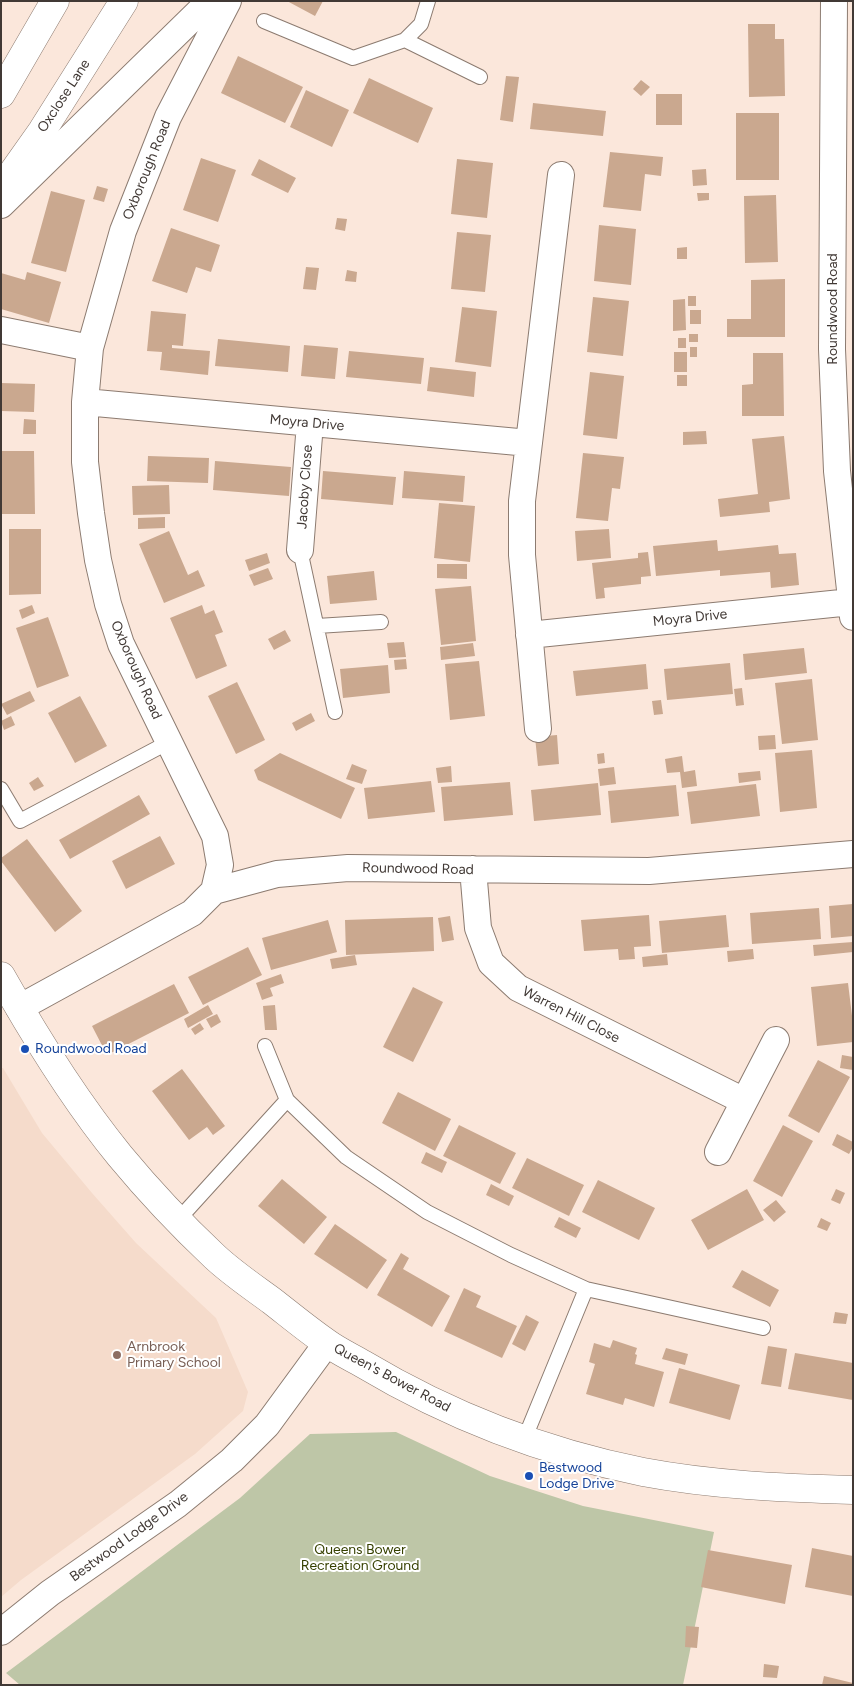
<!DOCTYPE html>
<html>
<head>
<meta charset="utf-8">
<style>
  body { margin:0 }
  #map { position:relative; width:854px; height:1686px; overflow:hidden; background:#fbe7db; font-family:Figtree,sans-serif }
  canvas { display:block }
  .frame { position:absolute; inset:0; border:2px solid #413935; pointer-events:none }
</style>
</head>
<body>
<div id="map">
<canvas width="854" height="1686"></canvas>
<div class="frame"></div>
</div>
<script>
const c = document.querySelector('canvas').getContext('2d');
c.lineJoin = 'round';
function paint(path, color) { c.fillStyle = color; c.fill(path, 'evenodd'); }
function trace(path, color, width, dash) { c.strokeStyle = color; c.lineWidth = width; c.lineCap = dash ? 'butt' : 'round'; c.setLineDash(dash || []); c.stroke(path); }
function write(font, color, halo, rows, align = 'center') {
  c.font = font + ' Figtree,sans-serif'; c.lineWidth = 4; c.setLineDash([]); c.textBaseline = 'middle'; c.strokeStyle = halo; c.fillStyle = color; for (const [text, x, y, turn = 0] of rows) {
    c.save(); c.translate(x, y); c.rotate((+turn || 0) * Math.PI / 180); c.textAlign = isNaN(turn) ? turn : align; if (halo) c.strokeText(text, 0, 0); c.fillText(text, 0, 0); c.restore();
  }
}
const built = new Path2D(`
  M1 1068H3L42 1133 92 1193 136 1243 216 1318 248 1392 243 1411 195 1454 21 1580 1 1597Z`);
const green = new Path2D(`
  M396 1432 490 1476 583 1506 714 1532 683 1685H20L6 1673 240 1498 310 1434Z`);
const building = new Path2D(`
  M287 1H323L315 16Z
  M748 24H775V39H784L785 96 749 97Z
  M238 56 303 87 285 123 221 93Z
  M506 76 519 77 513 122 500 120Z
  M369 78 433 108 418 143 353 113Z
  M641 80 650 87 641 96 633 89Z
  M306 90 349 110 332 147 290 127Z
  M656 94H682V125H656Z
  M533 103 606 111 603 136 530 129Z
  M736 113H779V180H736Z
  M610 152 663 157 661 176 645 174 641 211 603 207Z
  M201 158 236 170 218 222 183 210Z
  M259 159 296 178 288 193 251 175Z
  M457 159 493 163 487 218 451 214Z
  M706 169 707 185 693 186 692 170Z
  M97 186 108 189 104 202 93 199Z
  M51 191 85 200 66 272 31 263Z
  M697 193H709V200L698 201Z
  M776 195 778 262 745 263 744 196Z
  M337 218 347 219 345 231 335 229Z
  M599 225 636 229 631 285 594 281Z
  M171 228 220 245 211 272 196 267 187 293 152 281Z
  M457 232 491 235 485 292 451 289Z
  M687 247V259H677V248Z
  M306 267 319 268 316 290 303 289Z
  M347 270 357 272 356 282 345 281Z
  M27 272 61 282 49 323 1 309V273L25 280Z
  M785 279V337H727V319H751V280Z
  M688 296H696V306H688Z
  M593 297 629 301 623 356 587 352Z
  M685 299 686 330 673 331V300Z
  M462 307 497 311 491 367 455 362Z
  M690 310H701V324H690Z
  M151 311 186 314 183 346 172 345V348L210 351 208 375 160 370 162 352 147 351Z
  M689 334H698V342H689Z
  M678 338H686V348H678Z
  M218 339 290 346 288 372 215 366Z
  M304 345 338 348 335 379 301 376Z
  M690 347H697V357H690Z
  M349 351 424 358 421 384 346 377Z
  M674 352H687V372H674Z
  M753 353H783L784 416H742V385L753 384Z
  M430 367 476 372 474 397 427 391Z
  M590 372 624 376 617 439 583 435Z
  M677 375H687V386H677Z
  M1 383 35 384 34 412 1 411Z
  M24 419 36 420V434H23Z
  M706 431 707 444 683 445V432Z
  M784 436 790 499 769 502 770 512 720 517 718 499 758 494 752 439Z
  M1 451H34L35 514H1Z
  M583 453 624 457 620 489 612 488 608 521 576 518Z
  M148 456 209 458 208 483 147 481Z
  M215 461 291 467 289 496 213 490Z
  M323 471 396 477 393 505 321 499Z
  M404 471 465 476 463 502 402 498Z
  M169 485 170 514 133 515 132 486Z
  M439 503 475 506 470 562 434 558Z
  M165 517V528L138 529V518Z
  M9 529H41V594L9 595Z
  M609 529 611 558 577 561 575 531Z
  M169 531 188 575 198 570 205 586 164 603 139 544Z
  M717 540 718 551 778 545 779 554 796 553 799 585 771 588 770 572 720 576V570L656 576 653 546Z
  M648 552 651 576 641 577V584L604 588 605 598 596 599 592 563 638 558V553Z
  M267 553 270 563 249 571 245 560Z
  M437 564H467V579L437 578Z
  M268 568 273 579 254 586 249 575Z
  M374 571 377 600 330 604 327 576Z
  M471 586 476 641 441 645 435 589Z
  M32 605 35 613 22 619 19 610Z
  M202 605 205 614 214 610 223 632 215 635 227 666 196 679 170 618Z
  M48 617 69 676 37 688 16 628Z
  M285 630 291 641 274 650 268 639Z
  M404 642 406 657 389 658 387 643Z
  M473 643 475 656 441 660 440 647Z
  M804 648 807 673 745 680 743 654Z
  M406 659 407 669 395 670 394 660Z
  M479 661 485 716 450 720 445 664Z
  M730 663 733 694 667 700 664 669Z
  M646 664 648 689 576 696 573 671Z
  M388 665 390 693 343 698 340 669Z
  M812 679 818 740 782 744 775 683Z
  M237 682 265 740 236 754 208 696Z
  M742 688 744 705 736 706 734 689Z
  M30 691 35 701 7 715 1 704Z
  M80 696 107 746 75 763 48 713Z
  M661 700 663 714 654 715 652 701Z
  M311 713 315 721 296 731 292 723Z
  M11 716 15 725 4 730 1 721Z
  M557 735 559 764 538 766 535 737Z
  M775 735 776 749 759 750 758 736Z
  M812 750 817 808 780 812 775 753Z
  M280 753 355 788 341 819 258 780 254 770Z
  M604 753 605 763 598 764 597 754Z
  M682 756 684 772 695 770 697 786 682 788 680 772 667 773 665 759Z
  M352 764 367 770 362 784 346 779Z
  M451 766 452 782 438 783 436 768Z
  M614 767 616 784 600 786 598 769Z
  M760 771 761 780 739 783 738 773Z
  M38 777 44 786 34 791 29 783Z
  M431 781 435 812 368 819 364 788Z
  M510 782 513 815 444 821 441 787Z
  M598 783 601 815 534 821 531 790Z
  M756 784 760 816 691 824 687 792Z
  M676 785 679 816 611 823 608 791Z
  M139 795 150 814 70 859 59 840Z
  M160 836 175 864 126 889 112 861Z
  M27 839 82 911 55 932 1 861V858Z
  M853 904V936L831 938 829 906Z
  M819 908 821 939 752 944 750 913Z
  M649 915 651 946 634 947 635 959 619 960 618 949 584 951 581 920Z
  M726 915 729 947 662 953 659 921Z
  M450 916 454 940 442 942 438 918Z
  M433 917 434 951 346 955 345 920Z
  M328 920 337 952 271 970 262 938Z
  M853 942V952L814 956 813 945Z
  M248 947 262 975 203 1005 188 977Z
  M753 949 754 959 728 962 727 951Z
  M667 954 668 965 643 967 642 957Z
  M355 955 357 965 332 969 330 959Z
  M281 974 284 983 270 988 273 996 262 1000 256 983Z
  M848 983 853 1024V1042L817 1046 811 987Z
  M174 984 189 1013 107 1055 92 1026Z
  M413 987 443 1002 413 1062 383 1047Z
  M208 1005 213 1014 188 1028 184 1019Z
  M275 1005 277 1030H265L263 1006Z
  M217 1014 221 1022 211 1028 206 1019Z
  M200 1023 204 1029 195 1035 191 1029Z
  M842 1055 853 1057V1070L840 1068Z
  M818 1060 850 1077 819 1133 788 1116Z
  M182 1069 225 1126 213 1135 207 1127 189 1140 152 1091Z
  M398 1092 451 1119 435 1151 382 1123Z
  M459 1125 516 1153 500 1184 443 1156Z
  M783 1125 813 1141 782 1197 753 1181Z
  M837 1134 853 1142V1147L849 1154 832 1145Z
  M426 1152 447 1162 442 1173 421 1163Z
  M527 1158 584 1185 569 1216 512 1188Z
  M282 1179 327 1217 304 1244 258 1206Z
  M598 1180 655 1208 639 1240 582 1212Z
  M491 1184 514 1196 509 1206 486 1195Z
  M747 1189 764 1220 708 1250 691 1220Z
  M836 1189 845 1193 840 1204 831 1200Z
  M776 1200 786 1212 774 1222 763 1210Z
  M559 1217 581 1228 576 1238 554 1227Z
  M821 1218 831 1223 827 1231 817 1227Z
  M335 1224 387 1260 367 1289 314 1254Z
  M401 1253 409 1258 403 1269 450 1296 432 1327 377 1295Z
  M742 1270 779 1290 770 1307 732 1287Z
  M464 1288 481 1296 476 1307 517 1326 502 1358 444 1331Z
  M835 1312 848 1314 846 1324 833 1323Z
  M526 1315 539 1322 525 1351 512 1344Z
  M613 1340 637 1348 635 1354 637 1355 635 1364 664 1372 654 1407 625 1398 623 1405 586 1394 595 1364 589 1362 594 1343 610 1348Z
  M768 1346 787 1349 781 1387 761 1384Z
  M666 1348 688 1354 685 1365 662 1359Z
  M795 1353 853 1363V1400L788 1389Z
  M679 1368 740 1385 730 1420 669 1403Z
  M812 1548 853 1556V1596L805 1587Z
  M708 1550 792 1565 785 1604 701 1587Z
  M686 1626 699 1627 697 1648 685 1647Z
  M764 1664 779 1666 777 1678 763 1677Z
  M824 1676 853 1683V1685H822Z`);
const lane = new Path2D(`
  M264 21 353 58 405 40 421 24 428 1
  M405 40 480 77
  M300 550 335 712
  M317 626 381 622
  M1 789 20 821 169 742
  M265 1046 287 1100 346 1157 427 1212 511 1255 586 1289 763 1328
  M178 1220 287 1100
  M524 1440 586 1289`);
const street = new Path2D(`
  M834 1 832 349 837 471 853 617
  M1 205 210 1
  M1 330 90 348
  M85 402 529 443
  M300 550 310 423
  M529 635 851 602
  M538 729 522 555V501L561 175
  M473 869 478 928 491 963 518 988 744 1101
  M214 891 220 865 215 836 121 644 108 604 98 560 91 513 85 462V402L90 348 123 231 168 117 228 1
  M19 1008 192 913 214 891 277 874 348 868 649 871 853 854
  M718 1152 776 1040
  M1 1632 50 1593 178 1504 232 1460 267 1425 327 1343`);
const secondary = new Path2D(`
  M1 94 55 1
  M1 189 42 131 124 1
  M1 976C36 1038 75 1101 120 1156 149 1191 181 1225 214 1256 232 1273 253 1287 272 1301 290 1315 308 1330 327 1343 338 1351 351 1357 363 1364 450 1416 544 1452 643 1472 712 1485 782 1488 853 1490`);
const markers = [
  [25,1049,5,"#1a4fb4"],
  [117,1355,5,"#8d6e63"],
  [529,1476,5,"#1a4fb4"]
];
const streetNames = [
  ["Oxclose Lane",64,96,-57],
  ["Oxborough Road",147,170,-68],
  ["Roundwood Road",833,309,-90],
  ["Moyra Drive",307,423,5],
  ["Jacoby Close",305,487,-86],
  ["Moyra Drive",690,618,-6],
  ["Oxborough Road",136,670,66],
  ["Roundwood Road",418,869,1],
  ["Warren Hill Close",571,1015,27],
  ["Queen's Bower Road",392,1378,28],
  ["Bestwood Lodge Drive",129,1537,-36]
];
const transitNames = [
  ["Roundwood Road",35,1049],
  ["Bestwood",539,1468],
  ["Lodge Drive",539,1484]
];
const educationNames = [
  ["Arnbrook",127,1347],
  ["Primary School",127,1363]
];
const parkNames = [
  ["Queens Bower",360,1550],
  ["Recreation Ground",360,1566]
];
paint(built, '#f5dbcb');
paint(green, '#bec6a7');
paint(building, '#caa88f');
trace(lane, '#8c7b70', 16);
trace(street, '#8c7b70', 28);
trace(secondary, '#8c7b70', 29);
trace(lane, '#fff', 14);
trace(street, '#fff', 26);
trace(secondary, '#fff', 28);
for (const [x, y, r, color] of markers) { const dot = new Path2D(); dot.arc(x, y, r, 0, 2 * Math.PI); c.fillStyle = color; c.fill(dot); trace(dot, '#fff', 2); }
write('14px', '#413935', '#fff', streetNames);
write('14px', '#164399', '#fff', transitNames, 'left');
write('14px', '#785e54', '#fff', educationNames, 'left');
write('14px', '#364000', '#fff', parkNames);
</script>
</body>
</html>
